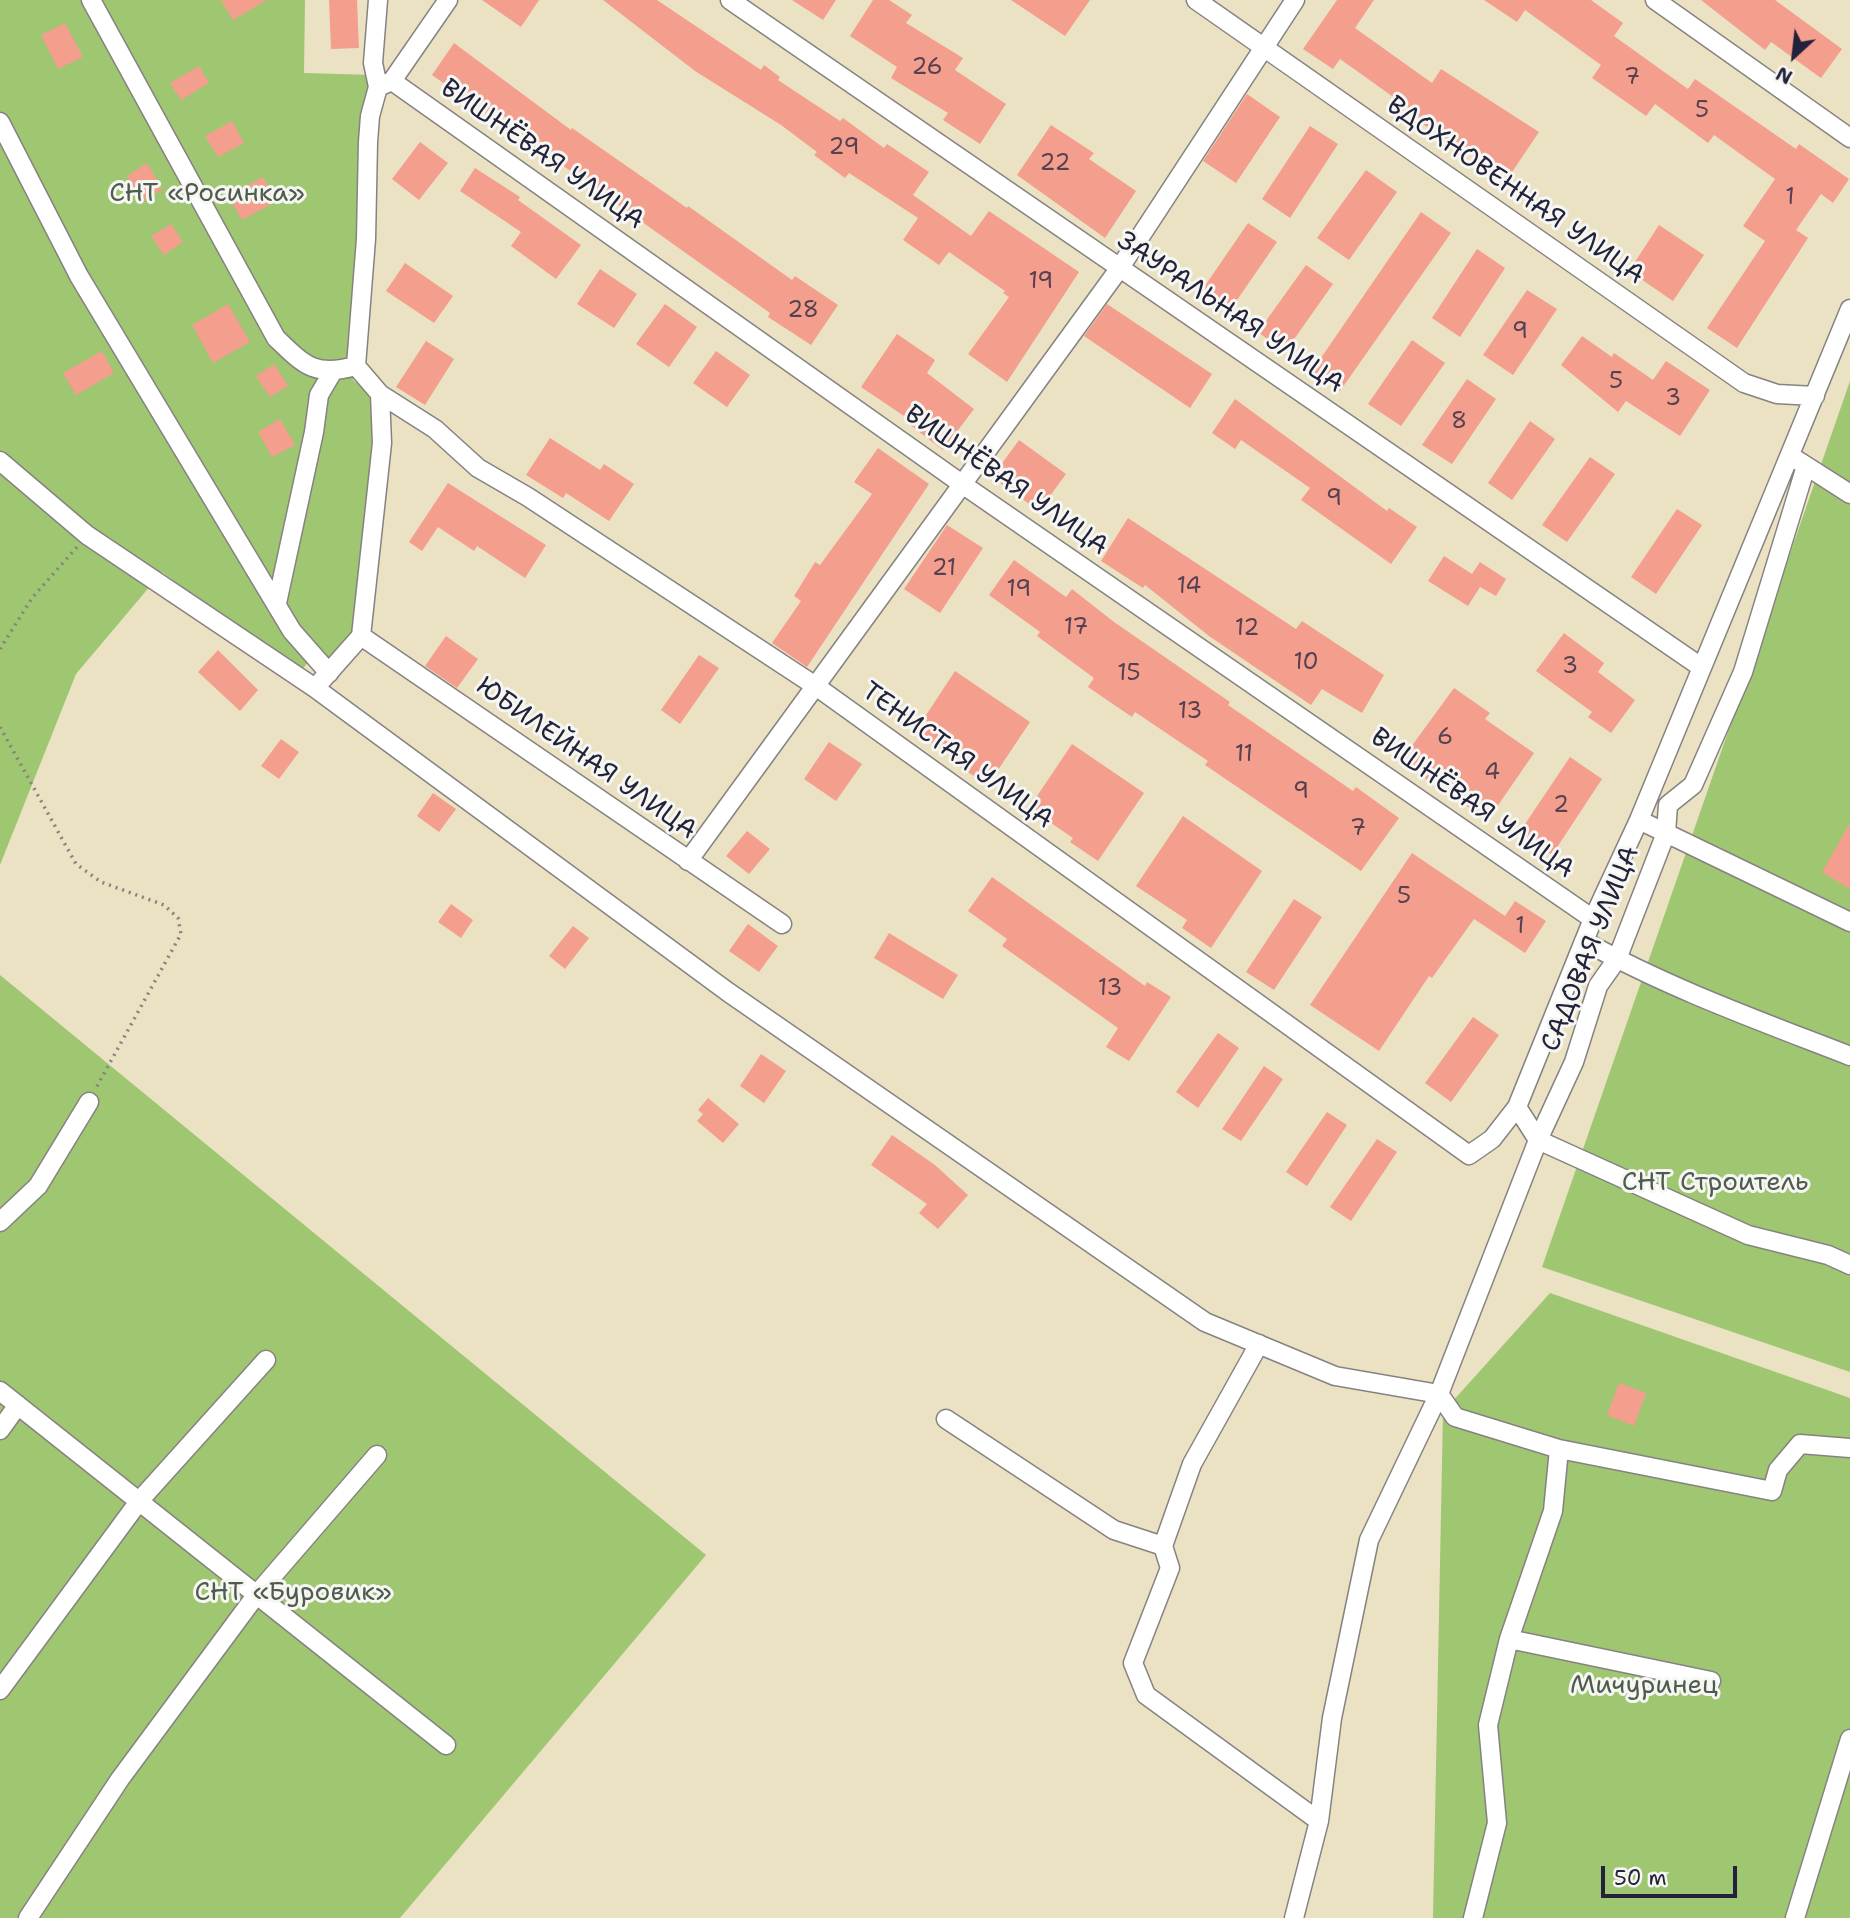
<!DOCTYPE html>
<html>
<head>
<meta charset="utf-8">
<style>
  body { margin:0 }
  #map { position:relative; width:1850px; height:1918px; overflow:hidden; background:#ebe2c4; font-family:"Shantell Sans",sans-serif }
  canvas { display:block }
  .north { position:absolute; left:1759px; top:21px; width:70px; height:70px; -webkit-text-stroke:5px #f6f6f2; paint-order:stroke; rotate:207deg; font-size:19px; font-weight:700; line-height:28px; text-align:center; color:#22223b }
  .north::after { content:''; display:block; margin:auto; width:24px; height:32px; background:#22223b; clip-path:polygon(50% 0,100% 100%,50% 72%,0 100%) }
  .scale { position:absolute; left:1601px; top:1866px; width:136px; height:32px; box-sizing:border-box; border:4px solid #22223b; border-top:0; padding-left:9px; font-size:21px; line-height:24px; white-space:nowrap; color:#22223b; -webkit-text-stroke:5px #f6f6f2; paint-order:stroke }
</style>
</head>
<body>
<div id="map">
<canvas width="1850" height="1918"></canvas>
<div class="north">N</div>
<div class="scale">50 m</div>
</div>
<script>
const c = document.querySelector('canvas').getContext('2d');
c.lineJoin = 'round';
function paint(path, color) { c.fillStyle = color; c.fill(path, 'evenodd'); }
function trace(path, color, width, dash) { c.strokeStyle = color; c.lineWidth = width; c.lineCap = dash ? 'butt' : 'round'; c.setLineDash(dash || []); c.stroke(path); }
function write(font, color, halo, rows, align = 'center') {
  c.font = font + ' "Shantell Sans",sans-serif'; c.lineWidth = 6; c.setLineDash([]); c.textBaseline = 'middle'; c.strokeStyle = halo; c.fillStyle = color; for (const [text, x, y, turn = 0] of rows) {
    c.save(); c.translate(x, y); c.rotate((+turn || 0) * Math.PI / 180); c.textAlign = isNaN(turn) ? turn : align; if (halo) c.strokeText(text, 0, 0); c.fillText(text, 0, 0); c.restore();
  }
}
const green = new Path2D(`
  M0 0H305L304 73 373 75 365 128 353 380 375 398 358 632 331 657 311 659 298 674 162 572 76 674 0 865Z
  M1850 381V1372L1542 1267Z
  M0 975 706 1555 400 1918H0Z
  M1550 1293 1850 1398V1918H1433L1443 1412Z`);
const building = new Path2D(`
  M221 0H267L233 20Z
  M329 0H357L359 48 331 49Z
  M482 0H539L521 27Z
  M603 0H657L761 70 764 65 780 77 778 80 840 121 843 118 884 148 887 144 929 172 913 195 971 236 989 211 1079 272 1007 382 968 354 1009 297 1003 293 1005 291 949 252 939 265 903 240 918 218 849 173 845 178 814 155 817 152 781 125 695 71Z
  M792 0H836L823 20Z
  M873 0H889L912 15 906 23 963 58 955 70 1006 104 980 144 943 120 948 113 891 78 897 67 850 36Z
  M1011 0H1090L1065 36Z
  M1337 0H1374L1355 28 1432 83 1441 69 1539 132 1508 178 1410 116 1413 111 1340 59 1333 69 1303 49Z
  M1484 0H1591L1623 23 1614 36 1688 89 1695 79 1796 149 1799 144 1849 179 1833 203 1821 194 1796 230 1808 238 1737 348 1707 328 1765 241 1743 226 1775 179 1714 135 1708 143 1655 104 1646 116 1592 78 1601 65 1525 10 1517 22Z
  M1701 0H1775L1842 49 1821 78 1771 42 1765 50Z
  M65 23 83 57 58 69 41 35Z
  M454 43 571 130 572 128 687 208 688 206 792 280 795 276 838 305 811 345 768 317 770 313 541 150 537 157 500 131 508 119 491 107 486 113 432 75Z
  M199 66 209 83 181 100 170 83Z
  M1247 94 1280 117 1236 183 1203 161Z
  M232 121 244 143 218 157 205 136Z
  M1051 125 1094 153 1089 159 1136 191 1105 238 1017 175Z
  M1310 126 1338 144 1290 218 1262 199Z
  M420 142 448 163 419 200 392 179Z
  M147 163 162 189 143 201 127 176Z
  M475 168 520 197 518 200 581 245 556 279 511 246 521 232 460 191Z
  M1366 170 1397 192 1349 260 1317 238Z
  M263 177 277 201 242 220 228 196Z
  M1421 212 1451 233 1340 391 1312 371Z
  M1248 223 1277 242 1228 313 1200 293Z
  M171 224 183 242 164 255 151 236Z
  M1659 225 1704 255 1673 301 1629 271Z
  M1477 249 1505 268 1460 337 1432 318Z
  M405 263 453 296 434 323 386 291Z
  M1306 265 1333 284 1285 352 1258 332Z
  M600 269 637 294 614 328 577 304Z
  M1527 290 1557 309 1513 375 1483 355Z
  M228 304 250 342 213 363 192 325Z
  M665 304 697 327 669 367 636 344Z
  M1107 304 1212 374 1190 408 1084 336Z
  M897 334 935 360 927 373 974 409 943 450 905 421 907 418 861 387Z
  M1582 336 1612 357 1614 353 1653 380 1666 361 1710 390 1680 436 1626 401 1618 412 1561 365Z
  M1412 340 1445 363 1401 426 1368 404Z
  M426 341 454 359 425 405 396 387Z
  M102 351 114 373 76 395 63 373Z
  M716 351 750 375 727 407 693 383Z
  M274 364 288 386 270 397 256 376Z
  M1467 379 1496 399 1452 464 1422 445Z
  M1235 399 1387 511 1389 508 1417 527 1391 564 1301 500 1310 488 1241 440 1235 449 1212 433Z
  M280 419 295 445 272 457 258 432Z
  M1530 421 1555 439 1512 500 1488 483Z
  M550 438 600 470 604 464 634 484 609 521 566 493 563 498 526 475Z
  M1019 440 1066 474 1039 511 992 477Z
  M878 448 929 484 807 667 772 643 801 601 794 596 815 562 820 565 872 494 854 482Z
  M1590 457 1615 474 1567 542 1542 525Z
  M448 483 546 545 525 578 477 546 474 551 438 527 422 551 409 542Z
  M1677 509 1702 525 1656 594 1631 577Z
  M1128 518 1296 629 1302 621 1384 675 1362 713 1322 689 1311 705 1209 636 1145 585 1143 588 1101 561Z
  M947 525 983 548 940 613 904 589Z
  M1444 556 1472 574 1480 562 1506 579 1496 596 1480 587 1468 606 1428 581Z
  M1014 560 1066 597 1072 589 1114 622 1230 702 1228 705 1353 791 1356 787 1399 818 1361 871 1205 765 1208 761 1135 712 1132 717 1088 687 1094 678 1037 636 1040 632 989 595Z
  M1564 633 1604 663 1598 672 1635 700 1611 733 1588 717 1592 712 1536 671Z
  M446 636 478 659 457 688 425 666Z
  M218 650 258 690 240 711 198 672Z
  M699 655 719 668 680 724 661 710Z
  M955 671 1030 722 988 785 960 767 962 763 915 732Z
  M1454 688 1490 713 1485 719 1534 753 1488 820 1400 762Z
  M281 739 299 752 279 779 261 766Z
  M829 742 862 764 836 801 804 779Z
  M1072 744 1144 793 1098 861 1070 842 1073 838 1029 808Z
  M1570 757 1602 779 1552 855 1519 833Z
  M433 793 456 809 439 832 417 816Z
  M1183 816 1262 871 1211 948 1182 928 1187 920 1136 886Z
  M1850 823V889L1822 872Z
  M747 831 770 849 749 874 726 856Z
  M1412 853 1505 916 1515 901 1546 921 1525 953 1474 919 1432 978 1429 976 1379 1051 1310 1005Z
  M992 877 1145 986 1147 982 1171 997 1129 1061 1106 1047 1118 1028 1002 946 1007 939 968 911Z
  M1294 899 1322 917 1274 990 1246 972Z
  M451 904 473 920 461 938 438 922Z
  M748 924 778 946 759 972 729 951Z
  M573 926 589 938 565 969 549 956Z
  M889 933 958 975 943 999 874 958Z
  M1473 1017 1499 1035 1451 1102 1425 1083Z
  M1218 1033 1239 1048 1198 1108 1176 1092Z
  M761 1054 786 1071 764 1103 740 1086Z
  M1264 1066 1283 1079 1241 1141 1222 1129Z
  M708 1098 739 1124 723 1143 697 1121 703 1114 698 1110Z
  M1327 1112 1347 1125 1307 1186 1286 1172Z
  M892 1135 935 1165 968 1195 938 1229 919 1213 927 1204 871 1165Z
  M1377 1139 1397 1152 1351 1221 1330 1207Z
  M1619 1383 1646 1393 1634 1426 1607 1415Z`);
const path = new Path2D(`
  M0 649 32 598 77 547
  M0 727 76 864 101 882 164 905 178 918 181 934 96 1088`);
const minor = new Path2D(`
  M91 0 276 338C305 366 315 377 356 366
  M378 0 373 63 378 87
  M730 0 1701 667
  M1196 0 1744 383 1777 394 1815 396
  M1655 0 1850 138
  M392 81 962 484 1593 919
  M0 122 79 276 292 631 329 673
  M356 366 380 394 435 429 478 468 528 497 817 687 1469 1155 1492 1139 1517 1107
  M356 366 366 239 368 142 370 116 378 87 392 81 448 0
  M380 394 382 443 361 636 315 688 728 992 1205 1322 1335 1376 1439 1394 1455 1417 1559 1449
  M1797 460 1850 494
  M0 461 87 535 315 688
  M1806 466 1743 672 1693 785 1668 805 1666 833 1617 959 1598 986 1574 1062 1538 1140 1748 1235 1828 1255 1850 1265
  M277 603 314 432 319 395 332 373
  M361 636 782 924
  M1639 820 1850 922
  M688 861 1119 269 1295 0
  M1584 941C1668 988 1760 1021 1850 1056
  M0 1222 38 1186 89 1102
  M1259 1344 1192 1464 1163 1546 1170 1568 1133 1663 1146 1695 1319 1821
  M0 1391 446 1745
  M946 1419 1114 1530 1163 1546
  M0 1430 18 1405
  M1509 1639 1711 1681
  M0 1690 140 1500 266 1360
  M28 1918 120 1779 257 1594 377 1455
  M1294 1918 1319 1821 1332 1718 1369 1540 1439 1394 1538 1140 1517 1107 1593 919 1639 820 1850 309
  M1473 1918 1497 1823 1488 1725 1509 1639 1553 1511 1559 1449 1772 1491 1778 1470 1800 1444 1850 1448
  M1795 1918 1850 1739`);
const numberNames = [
  ["26",927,68],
  ["7",1632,78],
  ["5",1702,111],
  ["29",844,148],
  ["22",1055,164],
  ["1",1790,198],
  ["19",1041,282],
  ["28",803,311],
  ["9",1520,332],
  ["5",1616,382],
  ["3",1673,399],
  ["8",1459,422],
  ["9",1334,499],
  ["21",944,569],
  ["14",1189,587],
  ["19",1019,590],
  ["17",1076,628],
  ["12",1247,629],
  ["10",1306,663],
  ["3",1570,667],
  ["15",1129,674],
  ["13",1190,712],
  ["6",1445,738],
  ["11",1244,755],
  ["4",1492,773],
  ["9",1301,792],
  ["2",1561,806],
  ["7",1358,829],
  ["5",1404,897],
  ["1",1520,927],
  ["13",1110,989]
];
const streetNames = [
  ["ВИШНЁВАЯ УЛИЦА",542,155,35],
  ["ВДОХНОВЕННАЯ УЛИЦА",1515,191,35],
  ["ЗАУРАЛЬНАЯ УЛИЦА",1230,313,34],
  ["ВИШНЁВАЯ УЛИЦА",1006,481,35],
  ["ТЕНИСТАЯ УЛИЦА",957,756,36],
  ["ЮБИЛЕЙНАЯ УЛИЦА",586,759,35],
  ["ВИШНЁВАЯ УЛИЦА",1472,804,35],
  ["САДОВАЯ УЛИЦА",1591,949,-68]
];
const parkNames = [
  ["СНТ «Росинка»",207,194],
  ["СНТ Строитель",1715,1183],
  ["СНТ «Буровик»",293,1593],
  ["Мичуринец",1644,1686]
];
paint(green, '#9fc671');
paint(building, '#f49e8e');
trace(minor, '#868280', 21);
trace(path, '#868280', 3.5, [2, 5]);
trace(minor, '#fff', 18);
write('23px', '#564150', null, numberNames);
write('26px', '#22223b', '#f6f6f2', streetNames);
write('26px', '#4e5b4e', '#f6f6f2', parkNames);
</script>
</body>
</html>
